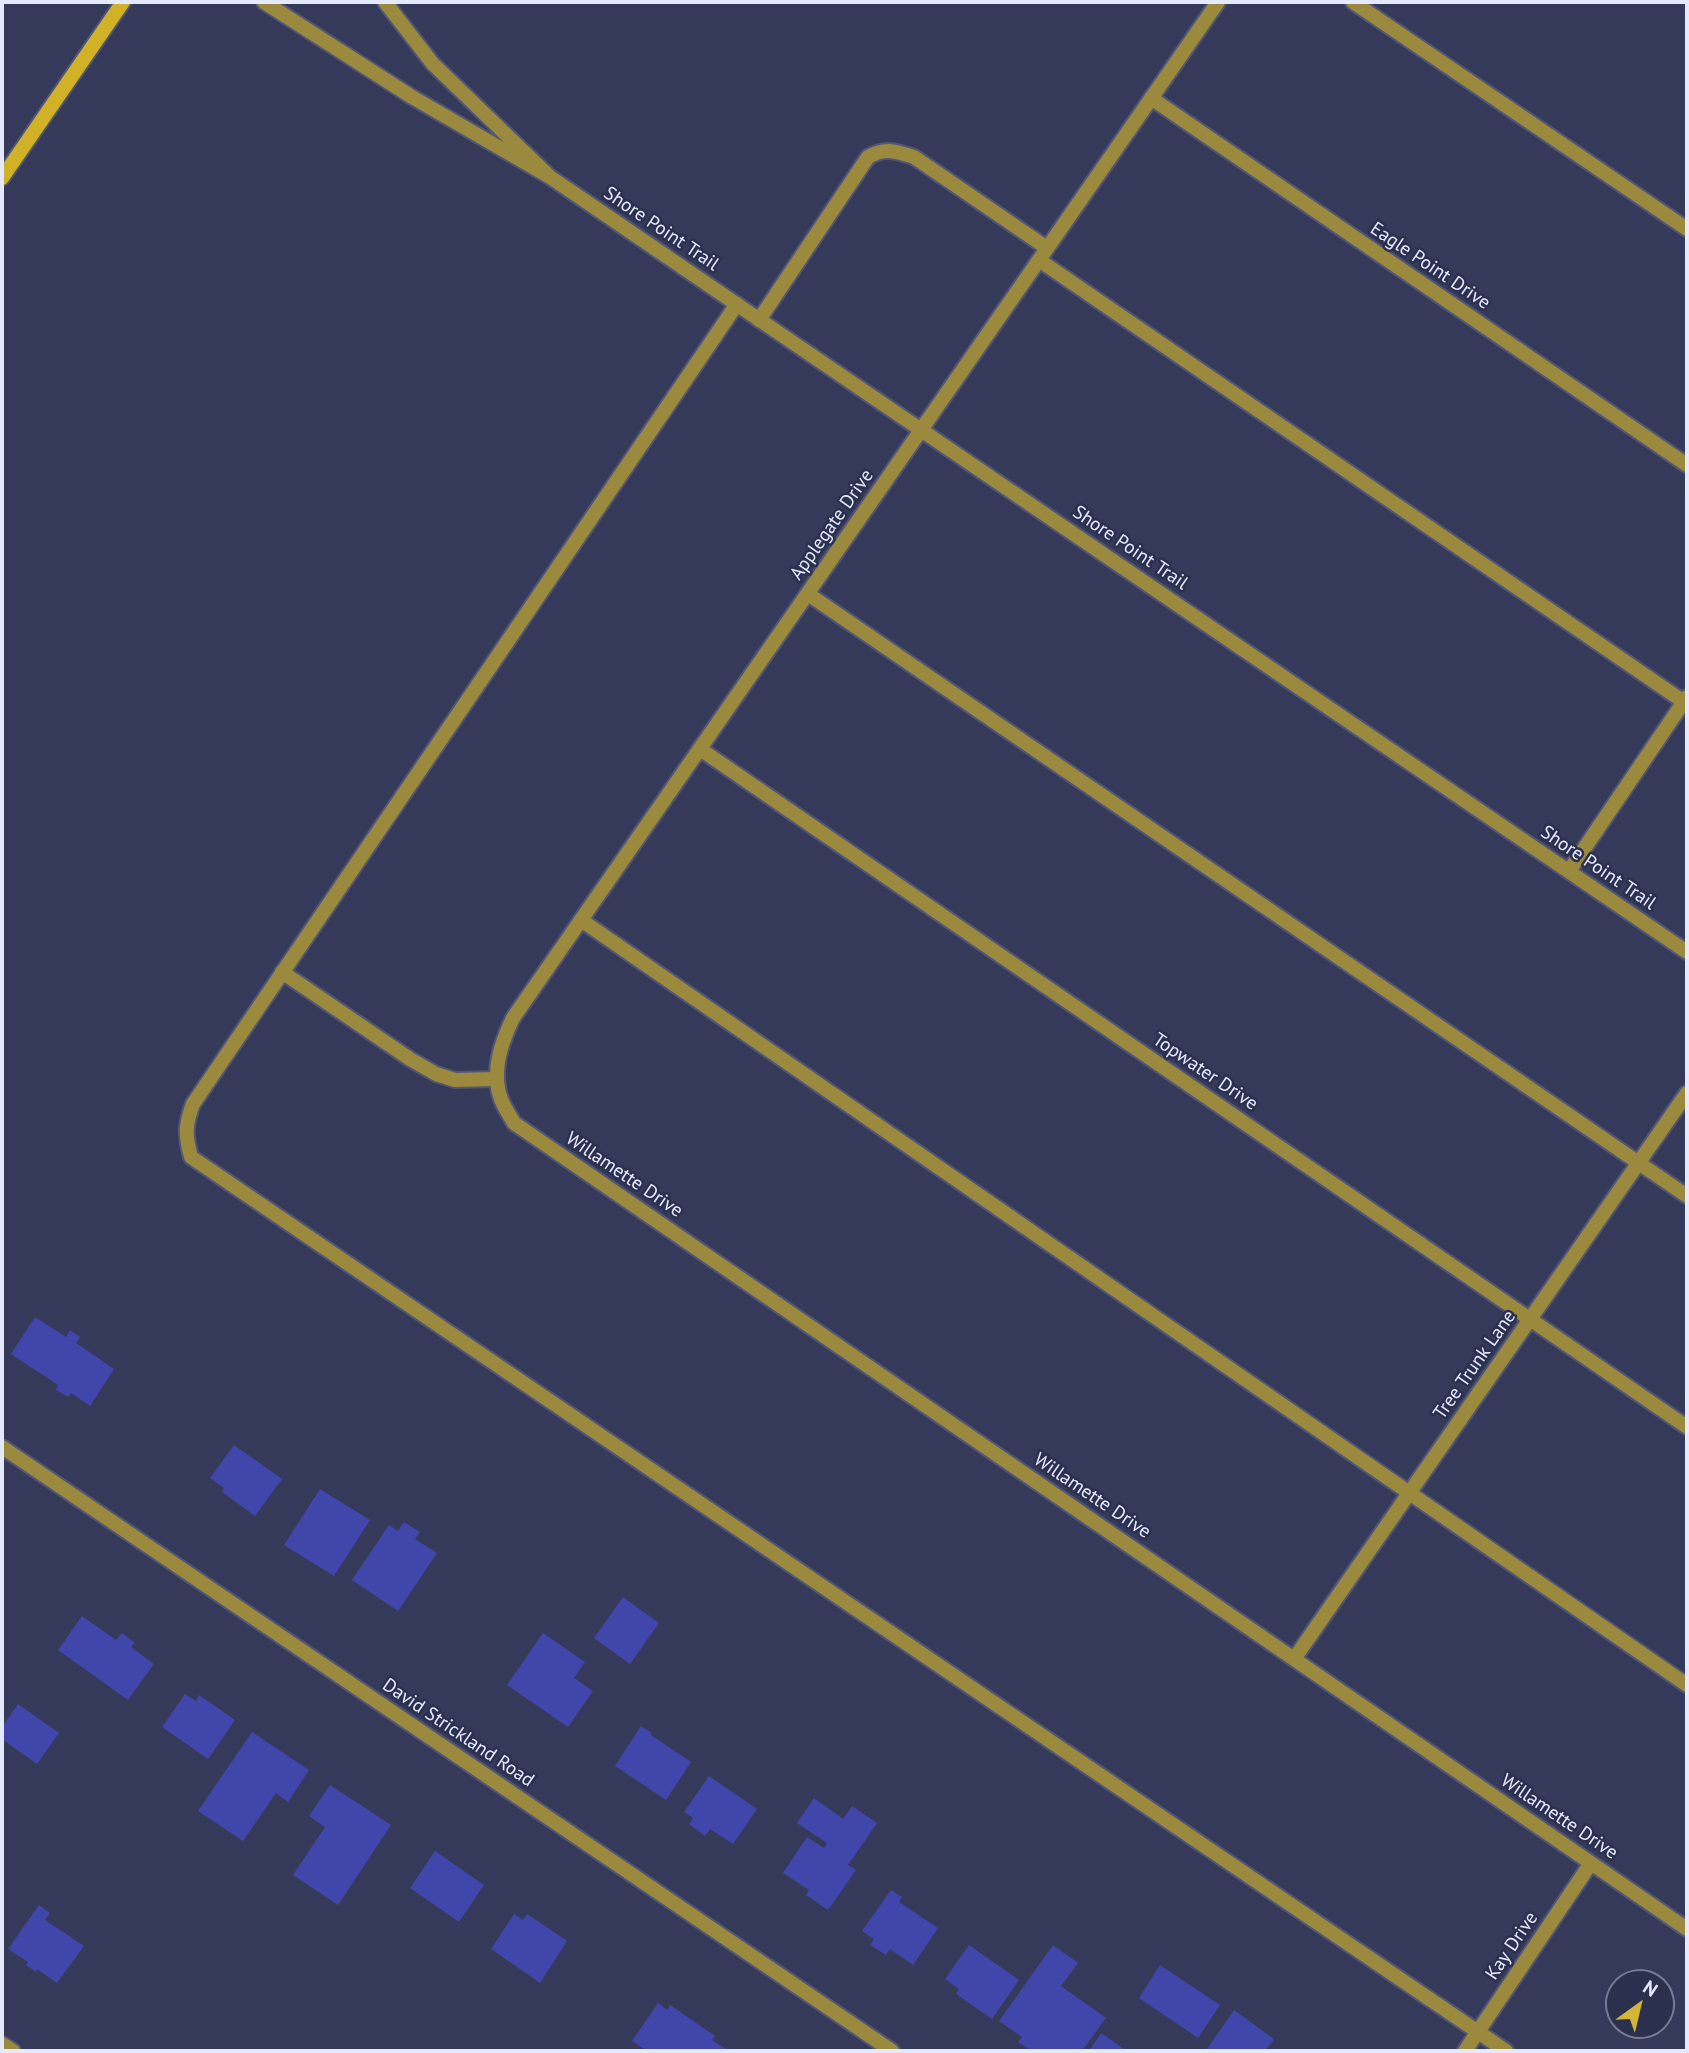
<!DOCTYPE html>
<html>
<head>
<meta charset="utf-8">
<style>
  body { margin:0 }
  #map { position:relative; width:1689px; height:2053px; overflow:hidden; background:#353a5a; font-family:"PT Sans",sans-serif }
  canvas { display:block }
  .frame { position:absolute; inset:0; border:4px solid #e4e9fd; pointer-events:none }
  .north { position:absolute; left:1605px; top:1969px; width:70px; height:70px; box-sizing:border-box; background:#2b304f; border:2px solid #757a95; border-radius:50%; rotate:34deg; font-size:19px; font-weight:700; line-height:28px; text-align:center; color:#e4e9fd }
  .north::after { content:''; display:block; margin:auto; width:24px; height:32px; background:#d3b635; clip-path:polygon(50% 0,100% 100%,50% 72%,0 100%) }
</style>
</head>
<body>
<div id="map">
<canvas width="1689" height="2053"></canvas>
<div class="frame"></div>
<div class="north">N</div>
</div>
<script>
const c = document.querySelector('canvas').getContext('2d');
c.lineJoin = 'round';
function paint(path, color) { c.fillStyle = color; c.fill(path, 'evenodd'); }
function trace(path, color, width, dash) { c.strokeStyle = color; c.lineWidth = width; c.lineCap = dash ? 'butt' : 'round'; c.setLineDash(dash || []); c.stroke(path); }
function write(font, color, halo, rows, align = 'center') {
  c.font = font + ' "PT Sans",sans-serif'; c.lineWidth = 5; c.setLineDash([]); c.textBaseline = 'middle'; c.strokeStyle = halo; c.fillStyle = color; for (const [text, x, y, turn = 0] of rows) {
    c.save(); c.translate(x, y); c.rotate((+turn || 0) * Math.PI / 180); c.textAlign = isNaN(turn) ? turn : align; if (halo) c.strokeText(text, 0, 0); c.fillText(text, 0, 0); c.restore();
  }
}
const building = new Path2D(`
  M35 1317 66 1337 70 1330 80 1337 76 1343 114 1369 90 1406 71 1393 68 1397 56 1390 58 1385 11 1354Z
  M234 1445 282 1479 255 1516 222 1492 224 1488 210 1478Z
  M320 1489 370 1520 334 1576 284 1545Z
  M404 1522 420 1532 415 1539 437 1553 398 1611 352 1580 389 1525 398 1531Z
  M623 1597 659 1623 630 1664 594 1638Z
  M82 1616 116 1640 122 1633 135 1643 131 1647 154 1664 128 1700 58 1650Z
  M543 1633 585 1662 574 1678 593 1691 568 1727 507 1685Z
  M185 1694 196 1701 199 1695 235 1720 208 1759 162 1727Z
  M18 1704 59 1733 37 1764 2 1739V1727Z
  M641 1726 652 1733 651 1735 691 1762 666 1800 615 1766Z
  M252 1732 309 1770 288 1802 276 1793 243 1841 198 1811Z
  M709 1776 757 1809 733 1844 710 1829 705 1836 689 1824 693 1818 684 1812Z
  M330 1785 391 1825 338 1905 293 1875 325 1827 309 1816Z
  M814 1798 843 1819 852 1806 877 1823 848 1865 856 1870 828 1910 806 1895 809 1890 783 1873 807 1837 824 1848 827 1843 797 1823Z
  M435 1851 484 1885 459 1922 410 1888Z
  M891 1890 902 1897 899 1902 938 1928 913 1965 890 1949 886 1955 870 1945 874 1939 862 1931Z
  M39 1905 50 1913 45 1920 84 1946 57 1983 37 1969 36 1972 26 1965 28 1962 8 1949Z
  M514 1914 523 1920 527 1914 567 1941 540 1983 491 1949Z
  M969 1945 1019 1980 992 2019 956 1994 959 1989 945 1979Z
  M1053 1945 1078 1963 1061 1986 1106 2018 1082 2051H1032L1018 2042 1022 2037 999 2021Z
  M1160 1965 1220 2005 1198 2038 1139 1998Z
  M658 2003 667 2010 670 2005 715 2036 712 2040 729 2051H647L632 2041Z
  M1234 2010 1274 2039 1265 2051H1210L1207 2049Z
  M1101 2033 1127 2051H1089Z`);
const lane = new Path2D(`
  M1353 2 1687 229
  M1039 260 1684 702
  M737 304 193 1104C185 1125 185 1135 191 1157L1506 2051
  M759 320 868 157C885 147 895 151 914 157L1047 248
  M808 594 1687 1196
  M581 920 1687 1685
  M282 972 410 1059 436 1074 455 1080 496 1079`);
const street = new Path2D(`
  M264 2 412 97 550 177 433 64 385 2
  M1218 2 513 1018C501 1043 491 1072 501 1099 504 1107 510 1116 514 1123L1687 1929
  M1151 98 1687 465
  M550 177 1687 952
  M700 749 1687 1427
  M1569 871 1687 697
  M2 1447 892 2051
  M1294 1659 1687 1093
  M2 2044 13 2051
  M1465 2051 1591 1863`);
const secondary = new Path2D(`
  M2 178 123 2`);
const streetNames = [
  ["Shore Point Trail",661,229,34],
  ["Eagle Point Drive",1430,266,34],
  ["Applegate Drive",832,525,-55],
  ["Shore Point Trail",1130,548,34],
  ["Shore Point Trail",1598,868,34],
  ["Topwater Drive",1205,1072,34],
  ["Willamette Drive",624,1175,34],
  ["Tree Trunk Lane",1475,1365,-55],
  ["Willamette Drive",1092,1496,34],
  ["David Strickland Road",458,1733,34],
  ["Willamette Drive",1559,1817,34],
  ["Kay Drive",1512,1946,-56]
];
paint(building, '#4146ab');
trace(lane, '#515674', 18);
trace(street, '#515674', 18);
trace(secondary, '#515674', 18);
trace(lane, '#9b893d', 14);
trace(street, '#9b893d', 14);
trace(secondary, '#d1b227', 14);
write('19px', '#e4e9fd', '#2b304f', streetNames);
</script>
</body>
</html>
